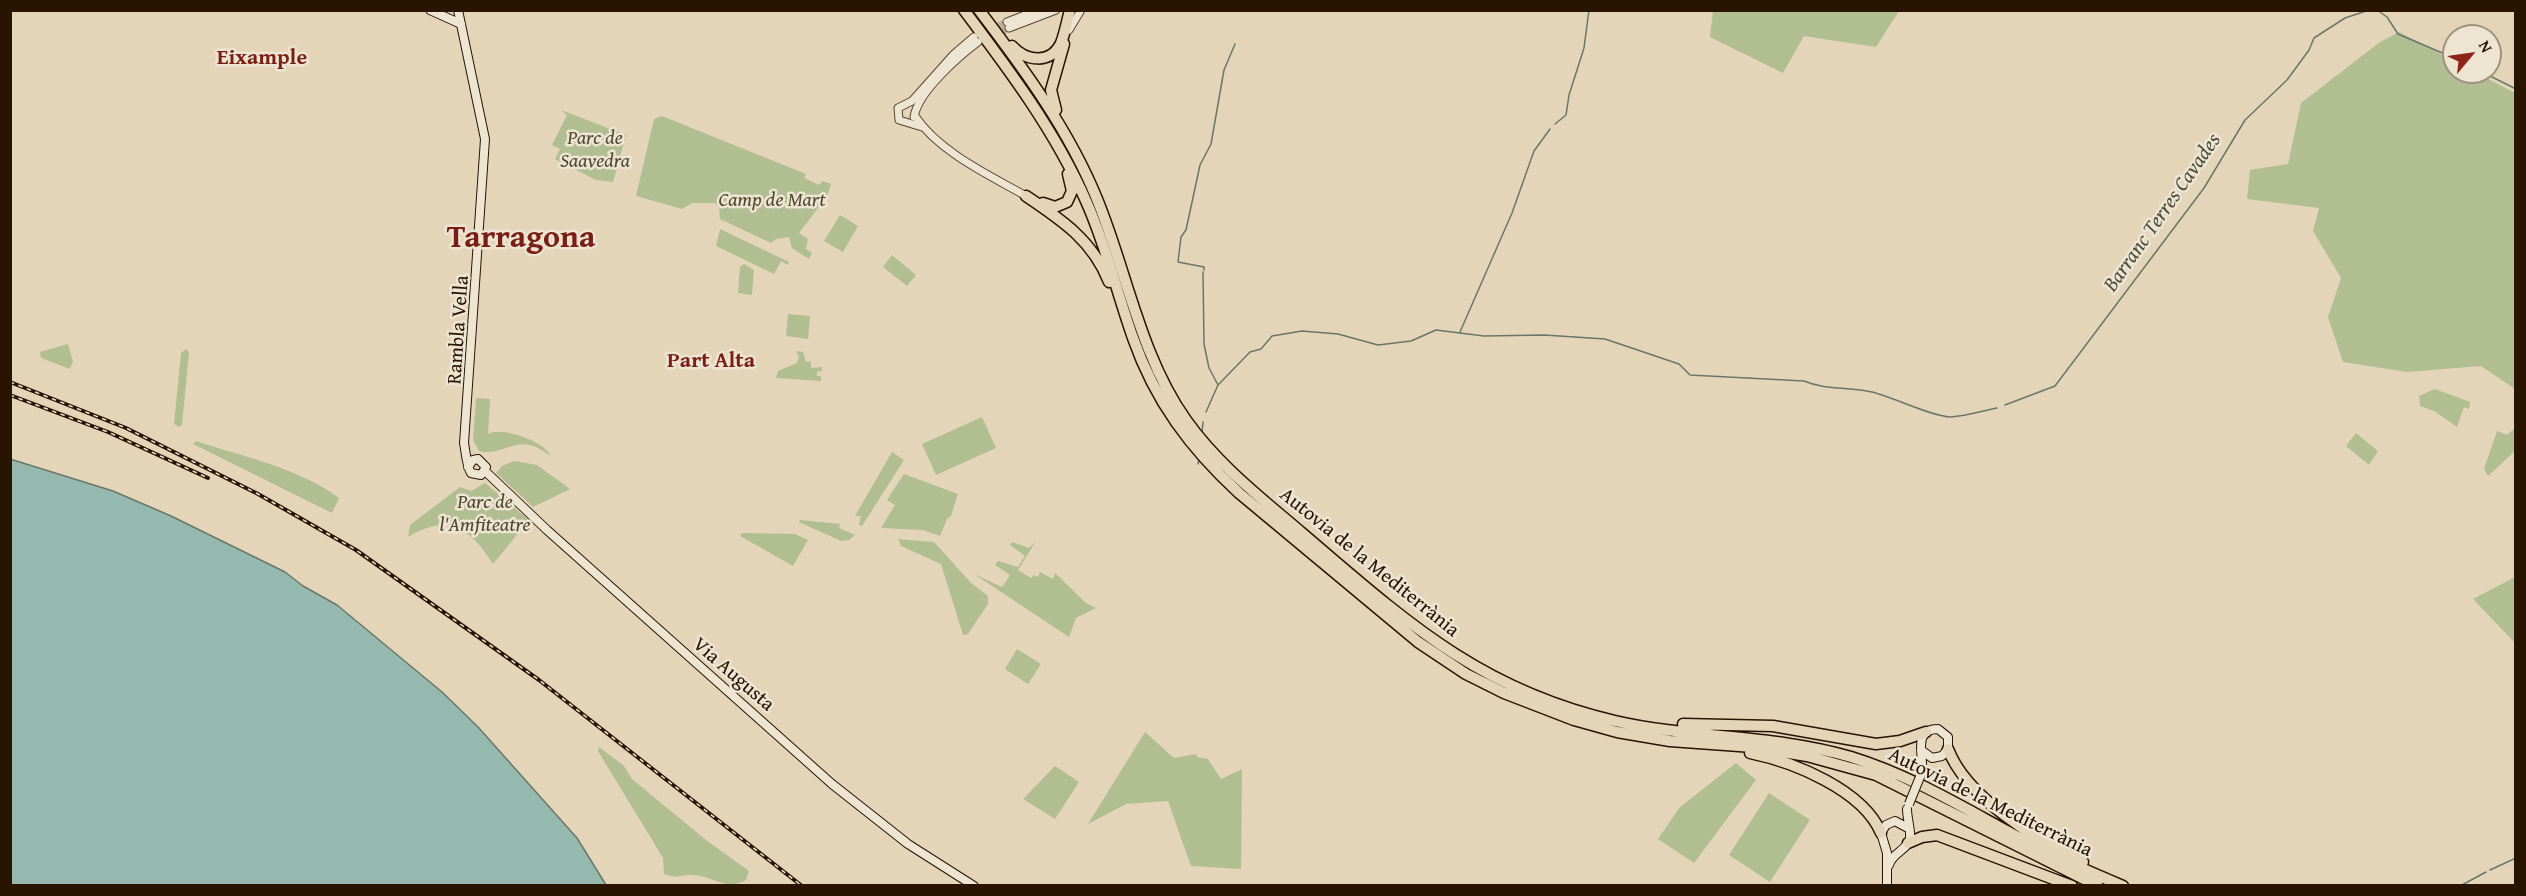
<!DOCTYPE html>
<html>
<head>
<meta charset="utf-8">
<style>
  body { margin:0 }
  #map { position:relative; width:2526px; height:896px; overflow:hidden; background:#e4d5b9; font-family:"Gentium Book Plus",serif }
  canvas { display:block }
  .frame { position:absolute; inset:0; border:12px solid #281400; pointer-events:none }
  .north { position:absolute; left:2442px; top:24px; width:60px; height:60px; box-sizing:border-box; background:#ede4d2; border:2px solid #9e917e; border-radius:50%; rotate:61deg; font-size:16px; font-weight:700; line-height:24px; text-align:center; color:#281400 }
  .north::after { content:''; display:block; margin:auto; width:21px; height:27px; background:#8f2418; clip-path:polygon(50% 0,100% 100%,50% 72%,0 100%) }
</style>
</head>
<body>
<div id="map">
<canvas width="2526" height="896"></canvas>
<div class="frame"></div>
<div class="north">N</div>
</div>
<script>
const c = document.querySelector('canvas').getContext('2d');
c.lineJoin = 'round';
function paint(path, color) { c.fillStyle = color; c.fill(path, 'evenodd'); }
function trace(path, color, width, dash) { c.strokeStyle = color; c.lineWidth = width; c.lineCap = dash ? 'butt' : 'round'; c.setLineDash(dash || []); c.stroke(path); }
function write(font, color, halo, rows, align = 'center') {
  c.font = font + ' "Gentium Book Plus",serif'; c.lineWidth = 5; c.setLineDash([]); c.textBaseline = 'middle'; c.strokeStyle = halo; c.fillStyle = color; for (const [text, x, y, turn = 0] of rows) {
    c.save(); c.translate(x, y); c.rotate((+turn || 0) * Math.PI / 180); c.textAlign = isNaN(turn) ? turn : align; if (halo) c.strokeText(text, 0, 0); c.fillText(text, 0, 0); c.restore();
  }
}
const green = new Path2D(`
  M1713 11V10L1899 11 1876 47 1804 36 1783 73 1710 37Z
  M2399 32 2454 61V72H2475L2515 93V389L2481 366 2407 372 2343 362 2328 317 2341 278 2313 231 2319 208 2247 199 2250 170 2288 164 2301 103 2380 42Z
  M561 110 626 135 613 182 596 180 555 159 560 149 552 145 567 115Z
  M662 116 806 174 804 178 819 185 823 181 831 184 827 196 799 233 808 239 806 249 812 253 809 259 792 248 789 237 776 239 771 243 720 219 719 207 715 203H692L682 209 636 196 654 119Z
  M840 215 858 226 843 252 824 241Z
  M720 229 789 262 788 265 781 261 774 274 716 246Z
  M892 255 916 275 907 286 883 267Z
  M744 264 754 270 752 295 738 293 740 267Z
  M788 314 810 316 808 339 786 336Z
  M68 344 73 361 70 369 41 358 40 352Z
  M186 349 189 352 182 425 179 427 174 424 181 353Z
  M796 351 803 352 806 362 811 361V368L822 367V371L817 372V376H821V381L776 378 778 371 797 363 799 357Z
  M2435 389 2470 402 2469 409 2464 407 2457 427 2434 411 2420 406 2419 396Z
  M476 398 490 399 488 434C502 426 545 442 551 456 545 452 538 447 530 445 512 441 495 457 479 451L473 440Z
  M982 417 996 448 936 475 922 444Z
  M2515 428V451L2488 476 2484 469 2497 431 2507 435Z
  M2356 433 2378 451 2369 465 2346 446Z
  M196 441C244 457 299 468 339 498L332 513 193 444Z
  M892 452 904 460 862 526 859 525 861 516H855Z
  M514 461 537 465 570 489 533 507 496 473 502 466Z
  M904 474 958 494 951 516 947 519 940 536 923 530 881 528 895 505 887 500Z
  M485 483 529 520 493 564C469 527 449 513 408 537L410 525 460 487 471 491Z
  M800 520 840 524 839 528 855 535 849 540 841 541 799 522Z
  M742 533 795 534 808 540 793 566 740 536Z
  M898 539 934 542 971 583 988 596V604L968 634 963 635 941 564 901 546Z
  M1036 541 1018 570 1031 578 1034 575 1038 577 1040 572 1053 579 1055 573 1086 603 1096 608 1076 618 1069 637 974 574 1002 587 1010 575 995 565 998 561 1018 567 1025 556 1010 545 1012 542 1029 548Z
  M2515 577V643L2473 599Z
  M1017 649 1041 664 1028 684 1005 669Z
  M1145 732 1174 758 1196 754 1197 757 1208 759 1221 779 1242 769 1241 869 1191 866 1168 801 1126 804 1088 824Z
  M599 747 624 766 632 779 706 840 749 871 746 880C725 892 713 875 691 875 678 875 680 879 664 874L663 858 598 751Z
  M1736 763 1756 780 1694 863 1658 839 1680 807Z
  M1055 766 1079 782 1055 819 1023 799Z
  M1769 793 1810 820 1770 882 1729 855Z`);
const water = new Path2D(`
  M10 459 113 491 171 516 285 572 303 586 337 605 442 692 478 727 577 838 606 885H11Z`);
const stream = new Path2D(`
  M2377 10 2387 17 2398 34 2454 58
  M2482 72 2516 89
  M1555 124 1566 115 1569 95 1584 48 1589 10
  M1204 270V267L1178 262 1181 237 1186 230 1200 165 1211 144 1224 70 1235 44
  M1203 272 1204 344 1209 368 1218 385
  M1460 332 1512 213 1534 151 1550 129
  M2005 405 2055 386 2204 188 2245 120 2287 80 2309 50 2314 38 2345 18 2369 10
  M1206 412 1218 385 1250 352 1261 349 1272 336 1302 331 1338 334 1378 345 1411 341 1436 330 1484 336 1544 335 1605 339 1679 364 1690 375 1804 381C1825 390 1849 387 1872 392 1893 397 1933 417 1951 417 1966 416 1982 411 1997 408
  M1202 433 1203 422
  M1198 464 1199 459
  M2490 870 2516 858
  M2460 886 2486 872`);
const tertiaryTunnel = new Path2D(`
  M979 35 1007 22
  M983 40 1009 28`);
const tertiary = new Path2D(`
  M1007 22 1038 10
  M1009 28 1056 10
  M1069 30 1081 10
  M915 116C939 152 989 175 1026 196
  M914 117C918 92 958 57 978 42
  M922 127 899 120 898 108 912 101 953 55 974 37`);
const secondary = new Path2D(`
  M430 10 461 24
  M458 10 485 139 464 443C466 453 466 464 471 473L481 475 486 467 478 459 473 460 468 467
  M485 471 547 530 832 784 908 844 974 886
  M1921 750 1932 758 1942 756 1948 749V737L1938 729C1912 729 1924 756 1922 772
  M1889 865C1892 853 1908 850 1910 838 1911 830 1907 818 1907 809
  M1887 886V853L1881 833 1886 825 1895 821 1908 828`);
const motorway = new Path2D(`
  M964 10C1010 71 1055 131 1086 201 1106 245 1117 293 1133 338 1155 401 1191 449 1239 493L1418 642 1466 674 1504 693 1574 720 1617 732 1670 741 1753 747 1807 756 1876 775 2098 886
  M979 10C1024 69 1069 130 1097 199 1127 272 1140 355 1186 420 1217 464 1261 498 1302 533 1404 620 1479 690 1615 721 1693 739 1773 734 1851 757 1916 777 1972 813 2031 844 2061 860 2092 873 2123 886
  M1012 46C1025 61 1051 65 1061 43 1065 33 1067 21 1070 10
  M1056 110 1051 90 1064 44
  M1026 196C1062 220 1093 241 1109 282
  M1043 203 1055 207 1067 202 1072 191 1068 174
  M1683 724 1773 726 1876 744 1900 741 1926 732
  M1948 749C1966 797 2036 840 2083 862
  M1750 753C1794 762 1863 790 1881 833
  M1908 843 1922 837 1937 835 2072 886`);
const rail = new Path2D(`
  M10 382 126 428 258 494 356 550 539 680 802 886
  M10 395 108 432 208 478`);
const secondaryBridge = new Path2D(`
  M1909 804 1922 772`);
const parkNames = [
  ["Parc de",595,139],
  ["Saavedra",595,162],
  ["Camp de Mart",772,201],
  ["Parc de",485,503],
  ["l'Amfiteatre",485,526]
];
const streetNames = [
  ["Rambla Vella",459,330,-86],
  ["Autovia de la Mediterrània",1369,563,39],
  ["Via Augusta",733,675,41],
  ["Autovia de la Mediterrània",1990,803,26]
];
const waterNames = [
  ["Barranc Terres Cavades",2163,213,-55]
];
const quarterNames = [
  ["Eixample",262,58],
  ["Part Alta",711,361]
];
const townNames = [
  ["Tarragona",521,239]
];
paint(green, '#b0be92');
paint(water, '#95b9ae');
trace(water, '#697768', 1.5);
trace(stream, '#697768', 1.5);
trace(tertiaryTunnel, '#beae94', 7, [7, 3.5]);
trace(tertiary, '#57442e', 9);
trace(secondary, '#281400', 10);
trace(motorway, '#281400', 13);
trace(tertiary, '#ede4d2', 7);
trace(secondary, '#ede4d2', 8);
trace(motorway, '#e4d5b9', 10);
trace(rail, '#281400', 4);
trace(rail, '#ede4d2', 1.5, [4.5]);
trace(secondaryBridge, '#281400', 10, []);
trace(secondaryBridge, '#ede4d2', 8);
write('italic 20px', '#51472c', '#ede4d2', parkNames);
write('20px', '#281400', '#ede4d2', streetNames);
write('italic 21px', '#4e4e3d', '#ede4d2', waterNames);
write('bold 22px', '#7a1f14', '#ede4d2', quarterNames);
write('bold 32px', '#7a1f14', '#ede4d2', townNames);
</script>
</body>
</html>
